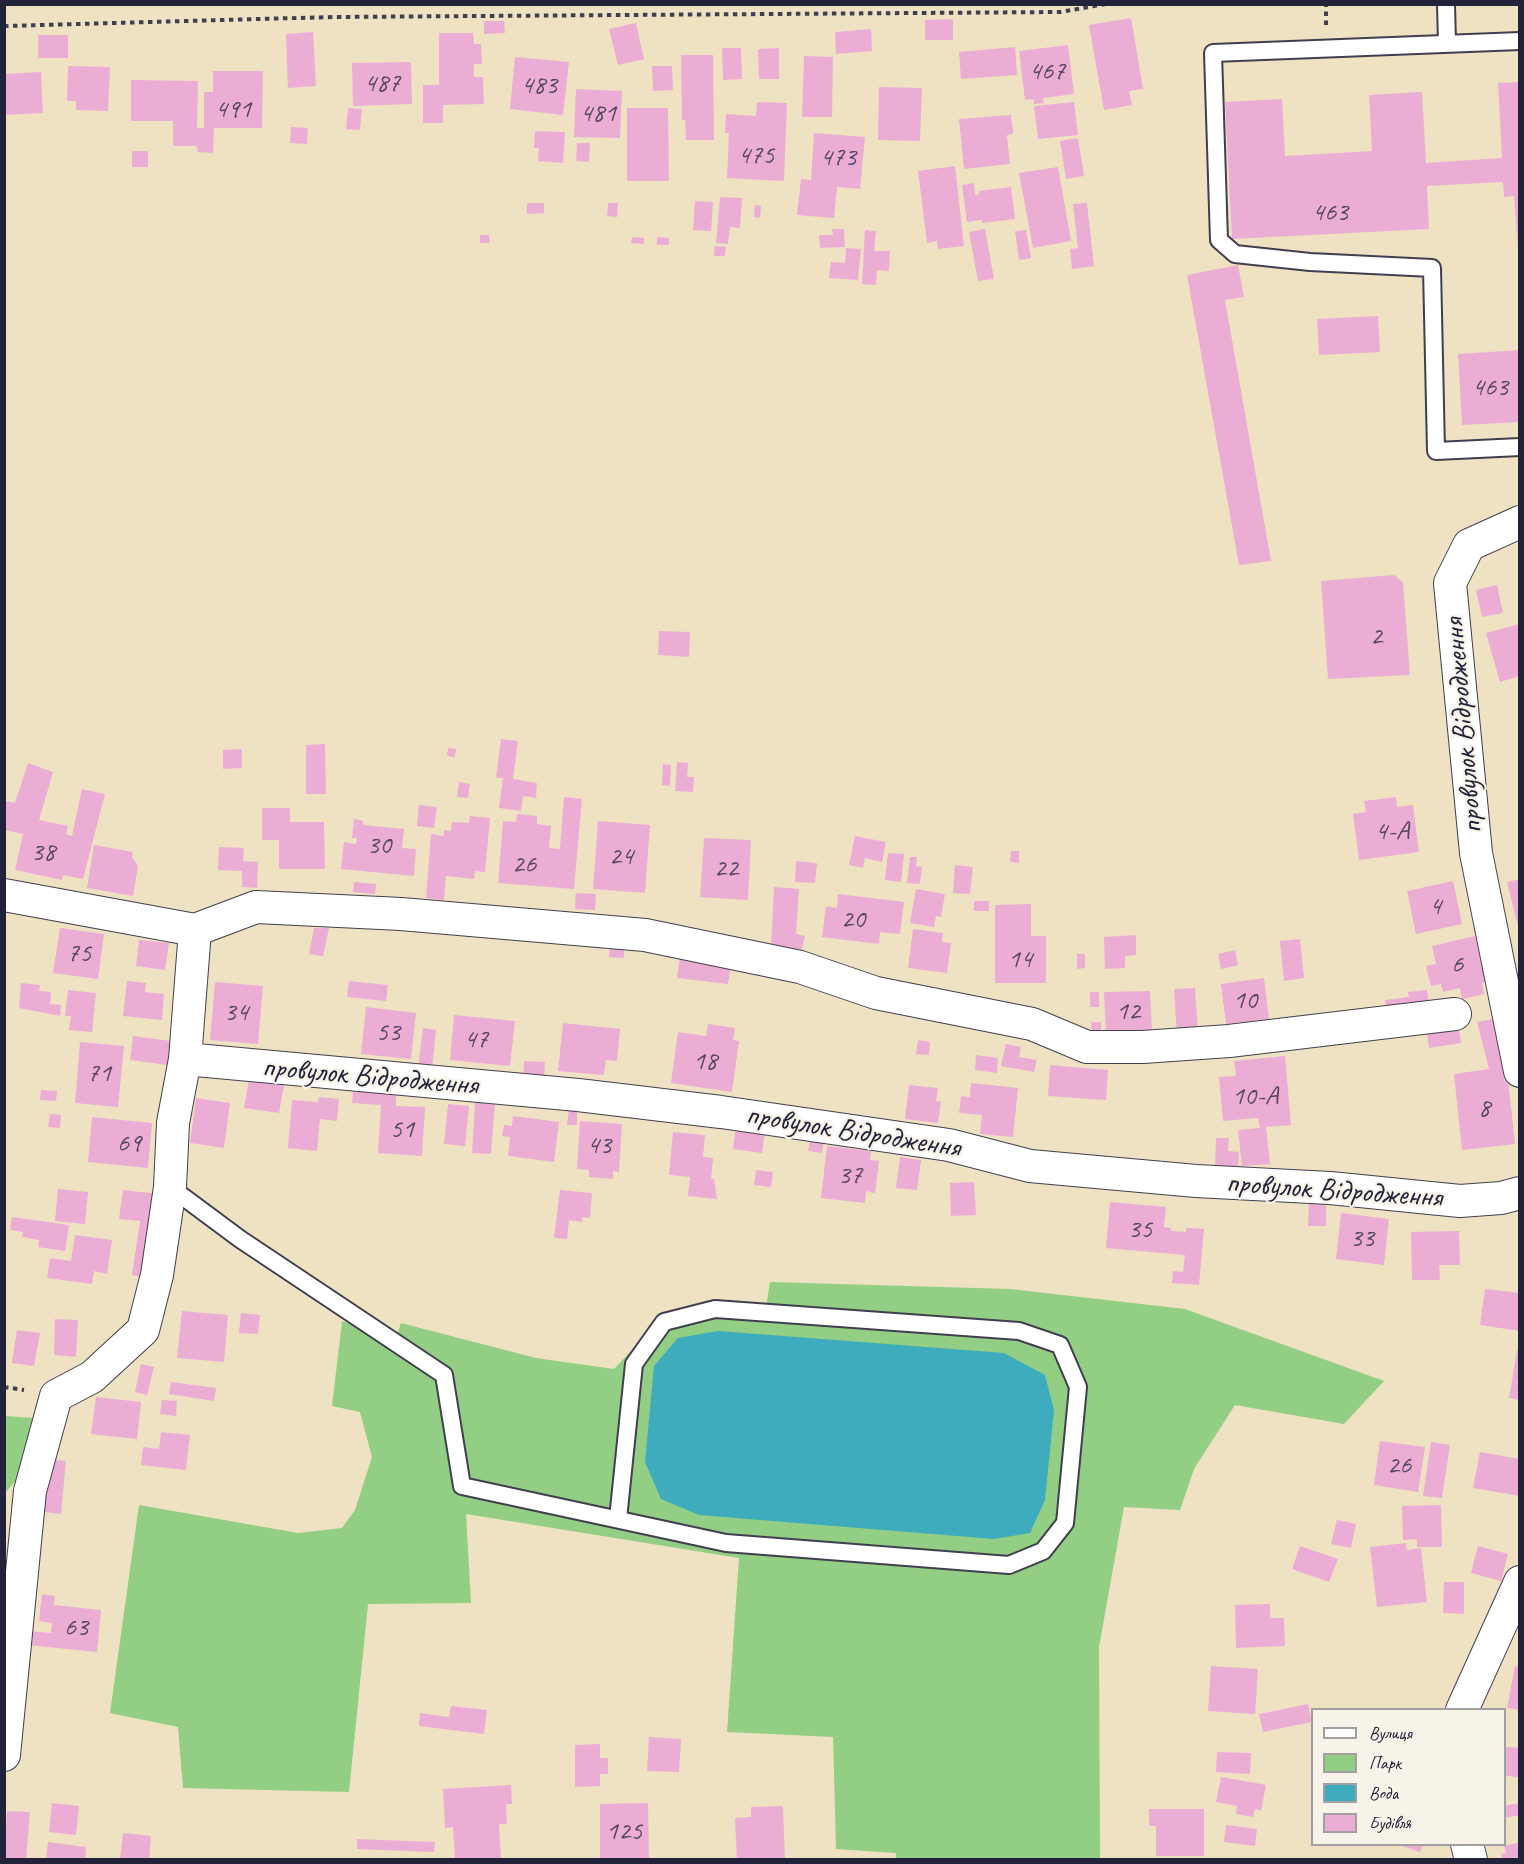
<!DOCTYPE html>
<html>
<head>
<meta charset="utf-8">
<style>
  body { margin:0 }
  #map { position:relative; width:1524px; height:1864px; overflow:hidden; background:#eee2c3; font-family:Caveat,sans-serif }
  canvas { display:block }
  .frame { position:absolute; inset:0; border:6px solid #22223b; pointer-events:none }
  .legend { position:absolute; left:1311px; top:1708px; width:195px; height:138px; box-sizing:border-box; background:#f7f3e8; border:2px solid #a29fa3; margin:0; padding:8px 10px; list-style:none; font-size:18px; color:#22223b }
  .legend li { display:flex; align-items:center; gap:12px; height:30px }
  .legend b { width:30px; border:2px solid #a29fa3 }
</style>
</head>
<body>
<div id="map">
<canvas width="1524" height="1864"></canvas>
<div class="frame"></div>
<ul class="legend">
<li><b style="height:8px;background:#fff"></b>Вулиця</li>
<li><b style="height:16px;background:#92ce83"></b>Парк</li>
<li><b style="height:16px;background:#3facbe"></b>Вода</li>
<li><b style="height:16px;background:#ecadd5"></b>Будівля</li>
</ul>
</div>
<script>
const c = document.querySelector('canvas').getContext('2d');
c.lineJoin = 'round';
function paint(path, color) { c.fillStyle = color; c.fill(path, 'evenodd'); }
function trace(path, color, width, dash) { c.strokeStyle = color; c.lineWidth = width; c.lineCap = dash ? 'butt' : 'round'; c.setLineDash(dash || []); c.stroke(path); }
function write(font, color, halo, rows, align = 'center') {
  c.font = font + ' Caveat,sans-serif'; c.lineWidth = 4.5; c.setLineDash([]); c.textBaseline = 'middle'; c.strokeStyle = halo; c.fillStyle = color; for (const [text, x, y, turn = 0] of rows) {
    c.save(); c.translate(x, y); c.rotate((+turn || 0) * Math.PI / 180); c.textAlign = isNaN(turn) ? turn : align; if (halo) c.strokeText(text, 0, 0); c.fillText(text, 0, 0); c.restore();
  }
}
const green = new Path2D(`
  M770 1282 1010 1289 1185 1309 1384 1381 1344 1424 1235 1405 1194 1469 1180 1510 1124 1507 1099 1647 1100 1859 896 1860V1853L836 1849 833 1737 727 1732 739 1558 466 1514 471 1603 368 1604 349 1792 183 1788 178 1727 110 1713 139 1505 298 1533 342 1528 355 1510 372 1457 360 1412 332 1406 342 1321 396 1338 401 1323 536 1358 614 1369 664 1316 766 1308Z
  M5 1416 37 1418 23 1472 5 1493Z`);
const water = new Path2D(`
  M718 1331 1004 1353 1045 1375 1054 1410 1045 1500 1030 1533 994 1539 699 1515 661 1499 645 1462 654 1366 678 1338Z`);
const building = new Path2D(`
  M1131 18 1143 89 1129 91 1132 105 1104 110 1089 25Z
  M953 19V40H925V20Z
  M484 21H504L505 33 484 34Z
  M636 23 644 59 618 65 609 29Z
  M871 29 872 51 836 54 835 32Z
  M313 32 316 86 288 88 286 34Z
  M439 33H473L474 44H481L482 64H474V77H483L484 104 443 105V123H423V85H439Z
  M38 35H68V58H38Z
  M1068 45 1074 94 1043 98 1044 103 1034 104 1033 99 1025 100 1019 51Z
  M1015 47 1017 75 961 79 959 52Z
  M722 48H741L742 79 723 80Z
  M779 48V79H759L758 49Z
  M681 55H713L714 140H686L685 120H682Z
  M804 56 833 57 832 117H802Z
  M515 57 569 62 563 115 510 109Z
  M411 62 412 104 353 106 352 63Z
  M68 66 110 67 108 111 76 110V101H67Z
  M652 66H672L673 90 653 91Z
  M213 71H263L262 128H214L213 153 198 152 197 146H173V121H131V80L198 81 197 128H204V92H213Z
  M41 72 43 113 4 115V74Z
  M1520 82V276L1514 196 1504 197 1503 182 1427 186 1429 229 1232 239 1225 102 1282 99 1285 156 1372 151 1369 95 1422 92 1426 163 1502 158 1498 83Z
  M879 87 922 88 920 141 878 140Z
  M576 89 622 91 620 138 574 137Z
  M757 102 787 103 784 181 727 178 729 133H725L726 114 756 116Z
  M1074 102 1078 135 1038 139 1034 106Z
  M348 108 362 109 360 130 346 129Z
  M627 108H668L669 181H627Z
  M1011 115 1013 134 1007 135 1010 164 964 169 959 119Z
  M291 127 308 128 307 144 290 143Z
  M535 131 565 132 563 163 538 161 539 148H534Z
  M814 133 865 137 860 189 837 187 834 218 797 215 801 179 811 180Z
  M1078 138 1084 176 1066 179 1060 141Z
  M577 143H590L589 162 576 161Z
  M132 151H148V167H132Z
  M955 166 964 246 938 249 937 241 927 243 918 171Z
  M1058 167 1071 241 1033 248 1019 173Z
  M974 183 975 195 979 194V191L1011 187 1015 219 982 223V220L967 222 962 185Z
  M720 197 742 198 740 228 730 227 728 244 716 243Z
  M695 201 713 202 711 231 693 230Z
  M527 203H544V213L527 214Z
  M608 203H618L617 217 607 216Z
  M1087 203 1094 266 1072 269 1070 249 1078 248 1073 204Z
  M755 205 761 206 760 218 754 217Z
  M832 229H844L845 247 820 248 819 235H833Z
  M985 229 994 279 978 281 969 232Z
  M865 230 876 231 874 251H890L889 271 877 270 876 285 862 284Z
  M1026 230 1031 258 1019 260 1015 231Z
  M480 235H489L490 243H480Z
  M632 237 644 238V244L631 243Z
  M657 237 669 238V245H657Z
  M715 246 726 247 725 256H714Z
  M846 248 861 249 858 280 829 278 831 262 845 263Z
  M1238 265 1244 297 1225 300 1271 561 1239 565 1187 275Z
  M1378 316 1380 352 1319 355 1317 319Z
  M1520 350V422L1462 425 1458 354Z
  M1394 575 1403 582 1410 675 1328 679 1321 581Z
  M1497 585 1503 613 1482 617 1476 590Z
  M1520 624V676L1500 682 1486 633Z
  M659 631 690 632 689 657 658 655Z
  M501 739 518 741 513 779 537 783 536 798 523 796 521 811 499 808 503 778H496Z
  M325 744 326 794H306V745Z
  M448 748 456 749 455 757 447 756Z
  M242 749V768L223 769V750Z
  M677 762 688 763 687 777H694L693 792 675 791Z
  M28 763 53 772 39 820 68 826 66 834 72 836 82 789 105 794 83 879 63 875 62 880 15 870 23 834 4 830V801L15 803Z
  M663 764 671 765 670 786 662 785Z
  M459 782 470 784 468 798 457 797Z
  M564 797 582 799 574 889 498 883 503 821 516 822 517 814 537 816V824L551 826 549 848 560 849Z
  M1396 797 1397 807 1413 805 1419 852 1359 860 1353 814 1366 812 1364 801Z
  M419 805 437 807 434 828 417 826Z
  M262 808H290V822H324L325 869H279V840H262Z
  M470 816 490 818 485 872 475 871 474 879 446 876 444 900 426 898 431 834 444 836V830L451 831 452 822 469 823Z
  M354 819 363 821V825L404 829 402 848 416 849 414 876 341 869 344 842 356 844 357 838H352Z
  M598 821 650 825 645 893 593 889Z
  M855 836 886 842 882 862 865 858 863 868 849 865Z
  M704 838 751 840 748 900 700 897Z
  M94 845 133 852 132 857 138 866 133 896 87 888Z
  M219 847 244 848 243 861 258 862 257 888 242 887V871L218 870Z
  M1011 851H1019V863L1010 862Z
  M888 853 904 854 901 882 885 880Z
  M910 857H917L916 866 922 867 920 884 907 883Z
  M796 861 817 863 815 883 795 882Z
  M955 865 973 867 970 894 953 893Z
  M1520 879V930H1519L1507 882Z
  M1453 881 1462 924 1416 934 1407 891Z
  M354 882 376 884 375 894 353 892Z
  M774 887 799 889 796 934 805 936 800 955 771 947Z
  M916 889 945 894 941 917 936 916 934 927 910 923Z
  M576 893 596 894 595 910 575 909Z
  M838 894 904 902 900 934 880 932 879 944 822 937 826 906 837 908Z
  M974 901H989V911H974Z
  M1031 904V936H1046V983H995V905Z
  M60 928 104 934 98 979 53 973Z
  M314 928H329L323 956 309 954Z
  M913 929 943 933 942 942 951 943 947 973 908 968Z
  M1136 935V955L1125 956V968L1105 969 1104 937Z
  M1475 936 1486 982 1482 983 1484 994 1462 999 1460 988 1443 992 1441 984 1431 986 1426 966 1436 964 1432 946Z
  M1300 939 1304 978 1284 981 1280 941Z
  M139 940 169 943 165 970 136 966Z
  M610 948 624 950V958L609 957Z
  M1235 950 1238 965 1221 969 1218 954Z
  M1077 954H1085V968L1077 969Z
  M680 956 731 962 728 984 677 978Z
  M1264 978 1269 1019 1226 1024 1221 984Z
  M127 981 146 983 145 992 164 994 162 1020 123 1016Z
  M349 981 388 985 386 1001 347 997Z
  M215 982 263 986 258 1044 210 1040Z
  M21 983 40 985 39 991 51 992 50 1004 61 1005 60 1016 19 1008Z
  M1195 988 1198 1032 1177 1034 1174 989Z
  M68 990 96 993 92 1032 69 1030 71 1016H65Z
  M1427 990 1429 1007 1387 1013 1385 1000 1409 997 1408 992Z
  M1150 991 1152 1032 1106 1033 1104 992Z
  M1090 992H1099V1007H1090Z
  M366 1007 416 1013 411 1059 361 1054Z
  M454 1015 515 1021 510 1066 450 1060Z
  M1497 1018 1506 1060 1515 1144 1462 1150 1454 1074 1489 1069 1477 1022Z
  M1091 1022H1101V1038H1092Z
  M1458 1022 1461 1043 1429 1048 1426 1027Z
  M563 1023 620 1029 617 1061 606 1060 604 1075 558 1071Z
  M708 1024 735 1028 733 1040 739 1041 732 1092 671 1083 678 1032 706 1036Z
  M423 1028 436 1030 432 1069 418 1068Z
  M133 1036 171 1041 168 1065 130 1060Z
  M918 1040 930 1042 929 1055 916 1054Z
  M80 1042 124 1046 118 1107 75 1103Z
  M1006 1044 1021 1047 1019 1057 1037 1060 1034 1072 1001 1066Z
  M976 1055 998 1058 997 1073 975 1070Z
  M1285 1056 1291 1125 1266 1127 1270 1164 1242 1166 1238 1130 1260 1128 1258 1118 1223 1121 1219 1077 1236 1076 1234 1061Z
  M524 1061 545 1062 544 1079 523 1078Z
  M1050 1065 1108 1070 1106 1100 1048 1096Z
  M249 1080 284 1085 279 1113 244 1108Z
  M971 1083 1018 1088 1013 1137 980 1134 982 1115 959 1113 961 1096 970 1097Z
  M909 1085 938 1088 936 1101 941 1102 938 1123 905 1119Z
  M41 1090 57 1091 56 1101 40 1100Z
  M353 1091 396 1093V1106L425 1107 422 1156 378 1153 381 1105 352 1103Z
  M319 1097 339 1099 337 1121 320 1119 317 1151 288 1148 292 1100 318 1102Z
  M196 1098 230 1103 224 1148 190 1143Z
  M475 1102 495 1103 491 1154 472 1153Z
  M448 1104 469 1106 465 1146 444 1144Z
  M569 1109 577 1110V1125H567Z
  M50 1114 61 1115 60 1128 48 1127Z
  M513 1116 559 1122 554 1162 508 1156 510 1137 502 1136 504 1125 512 1126Z
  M92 1117 152 1123 148 1168 88 1162Z
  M580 1121 622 1124 619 1172 613 1171V1179L589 1177V1170L577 1169Z
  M736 1126 765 1130 762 1153 733 1149Z
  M673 1132 705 1135 703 1157 713 1158 711 1179H714L717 1199 688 1196 690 1177 669 1175Z
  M1216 1138H1229L1228 1151 1239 1152 1238 1172H1215Z
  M810 1139 824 1140 822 1153 808 1151Z
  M827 1146 871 1151 870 1160 879 1161 875 1193 866 1191 865 1203 821 1198Z
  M900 1157 921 1160 917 1190 896 1188Z
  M756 1170 773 1172 771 1187 754 1185Z
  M974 1182 976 1215 951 1216 950 1183Z
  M58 1189 88 1192 85 1224 55 1221Z
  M123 1190 158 1194 147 1278 132 1275 140 1221 119 1219Z
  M560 1190 592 1193 590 1218 582 1217V1222L569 1220 567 1239 554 1238Z
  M1309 1198H1326V1226H1308Z
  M1110 1202 1166 1207 1164 1227 1171 1228V1231L1186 1232V1228L1204 1229 1199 1285 1172 1283 1173 1271 1183 1272 1185 1255 1106 1248Z
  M1341 1213 1389 1219 1384 1265 1336 1259Z
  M12 1217 69 1225 65 1251 38 1247 39 1240 22 1237 23 1232 10 1230Z
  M1459 1231 1460 1265H1439L1440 1280H1412L1411 1232Z
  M75 1235 112 1240 107 1274 94 1271 92 1284 47 1278 50 1258 71 1261Z
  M1485 1289 1520 1293V1331L1480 1325Z
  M182 1311 228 1315 224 1362 177 1358Z
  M241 1313 260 1315 258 1334 239 1333Z
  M55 1319 78 1320 76 1357 54 1355Z
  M17 1330 40 1333 34 1366 12 1363Z
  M1517 1350H1520V1400L1509 1398Z
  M141 1364 154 1367 147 1395 135 1392Z
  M171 1382 216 1388 214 1401 169 1394Z
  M96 1397 141 1402 137 1439 91 1434Z
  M162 1400 177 1401 176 1416 160 1414Z
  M161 1432 190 1435 186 1470 141 1465 143 1447 159 1449Z
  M1380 1441 1425 1447 1418 1492 1374 1485Z
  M1431 1442 1450 1445 1442 1498 1423 1496Z
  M1480 1452 1520 1459V1496L1473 1488Z
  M48 1459 66 1461 61 1514 43 1512Z
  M1441 1505 1442 1547H1417V1539L1403 1540 1402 1506Z
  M1337 1520 1356 1524 1351 1548 1331 1544Z
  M1406 1543 1407 1550 1421 1548 1427 1602 1377 1607 1370 1547Z
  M1300 1546 1338 1559 1329 1582 1292 1569Z
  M1478 1546 1508 1554 1501 1581 1471 1573Z
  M1444 1582H1464V1614L1443 1613Z
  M42 1594 55 1596 54 1605 101 1610 97 1652 28 1645 29 1631 51 1633 52 1623 39 1621Z
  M1270 1604V1618H1284L1285 1646 1236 1648 1235 1605Z
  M1211 1666 1258 1669 1255 1714 1208 1711Z
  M1515 1666 1520 1667V1710L1507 1708Z
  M1308 1704 1312 1722 1263 1732 1259 1714Z
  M451 1706 487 1710 484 1734 419 1726 420 1713 449 1717Z
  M649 1737 681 1739 679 1772 647 1771Z
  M600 1744V1758H608V1774H600V1786L575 1787V1745Z
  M1506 1747 1520 1748V1778L1504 1775Z
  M1217 1752 1251 1753 1250 1774 1216 1772Z
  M1221 1777 1266 1785 1261 1811 1255 1809 1253 1817 1236 1814 1237 1806 1216 1802Z
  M511 1785 512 1804H506L507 1824H499L501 1860H455L453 1827 445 1828 443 1789Z
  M52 1803 79 1806 76 1835 49 1832Z
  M648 1803 649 1860H600V1804Z
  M1520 1803V1815L1504 1818V1806Z
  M783 1806 785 1860H737L735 1818 751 1817V1807Z
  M1149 1809H1204V1856H1156V1826H1149Z
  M7 1811 30 1812 26 1860H4Z
  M1226 1825 1257 1829 1255 1846 1224 1842Z
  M123 1833 151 1836 149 1860H120Z
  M357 1839 435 1842 434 1852 357 1849Z
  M48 1842 86 1847 85 1860H46Z
  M1520 1842V1860H1503L1501 1854 1506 1853 1504 1846Z
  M1399 1845H1423L1420 1852Z`);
const path = new Path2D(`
  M1326 25V4
  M4 26 333 17 1060 12 1106 4
  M4 1387 24 1390`);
const service = new Path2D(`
  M1446 4 1447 43
  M1520 41 1213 53 1219 240 1235 254 1310 262 1432 268 1436 451 1520 447
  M170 1187 240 1239 444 1375 462 1486 726 1543 1009 1565 1043 1551 1065 1523 1078 1387 1060 1345 1019 1331 715 1309 664 1322 634 1364 618 1519`);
const minor = new Path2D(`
  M1520 522 1469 545 1450 583 1476 853 1520 1071
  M4 895 195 930 256 907 401 914 645 935 800 967 876 993 1032 1024 1087 1047H1143L1229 1041 1455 1014
  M185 1059 578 1095 721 1112 949 1145 1030 1166 1196 1181 1330 1188 1460 1201 1501 1198 1520 1193
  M1462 1710 1520 1582
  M4 1755 30 1491 56 1396 92 1377 143 1330 157 1275 170 1187 173 1123 185 1059 195 930
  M1467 1844 1471 1860`);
const numberNames = [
  ["467",1047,72],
  ["487",382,84],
  ["483",539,86],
  ["491",233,110],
  ["481",598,114],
  ["475",756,156],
  ["473",838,158],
  ["463",1330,213],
  ["463",1490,388],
  ["2",1376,637],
  ["4-А",1392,832],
  ["30",379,846],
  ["38",43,853],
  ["24",621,857],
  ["26",524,865],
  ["22",726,869],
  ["4",1435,907],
  ["20",853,920],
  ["75",79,954],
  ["14",1020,960],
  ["6",1457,965],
  ["10",1245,1001],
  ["12",1128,1012],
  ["34",236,1013],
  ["53",388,1033],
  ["47",476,1040],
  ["18",705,1062],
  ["71",99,1074],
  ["10-А",1255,1097],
  ["8",1484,1109],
  ["51",402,1130],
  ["69",129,1144],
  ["43",599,1146],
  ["37",850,1176],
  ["35",1140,1230],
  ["33",1362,1239],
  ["26",1399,1466],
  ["63",76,1628],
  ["125",624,1832]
];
const streetNames = [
  ["провулок Відродження",1464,726,-95],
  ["провулок Відродження",370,1077,5],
  ["провулок Відродження",853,1132,9],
  ["провулок Відродження",1334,1191,4]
];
paint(green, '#92ce83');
paint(water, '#3facbe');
paint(building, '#ecadd5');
trace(service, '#413f4f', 20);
trace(minor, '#413f4f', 34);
trace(path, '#413f4f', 4, [4.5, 4.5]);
trace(service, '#fff', 16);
trace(minor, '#fff', 32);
write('27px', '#544562', null, numberNames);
write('30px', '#22223b', '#f7f3e8', streetNames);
</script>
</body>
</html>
